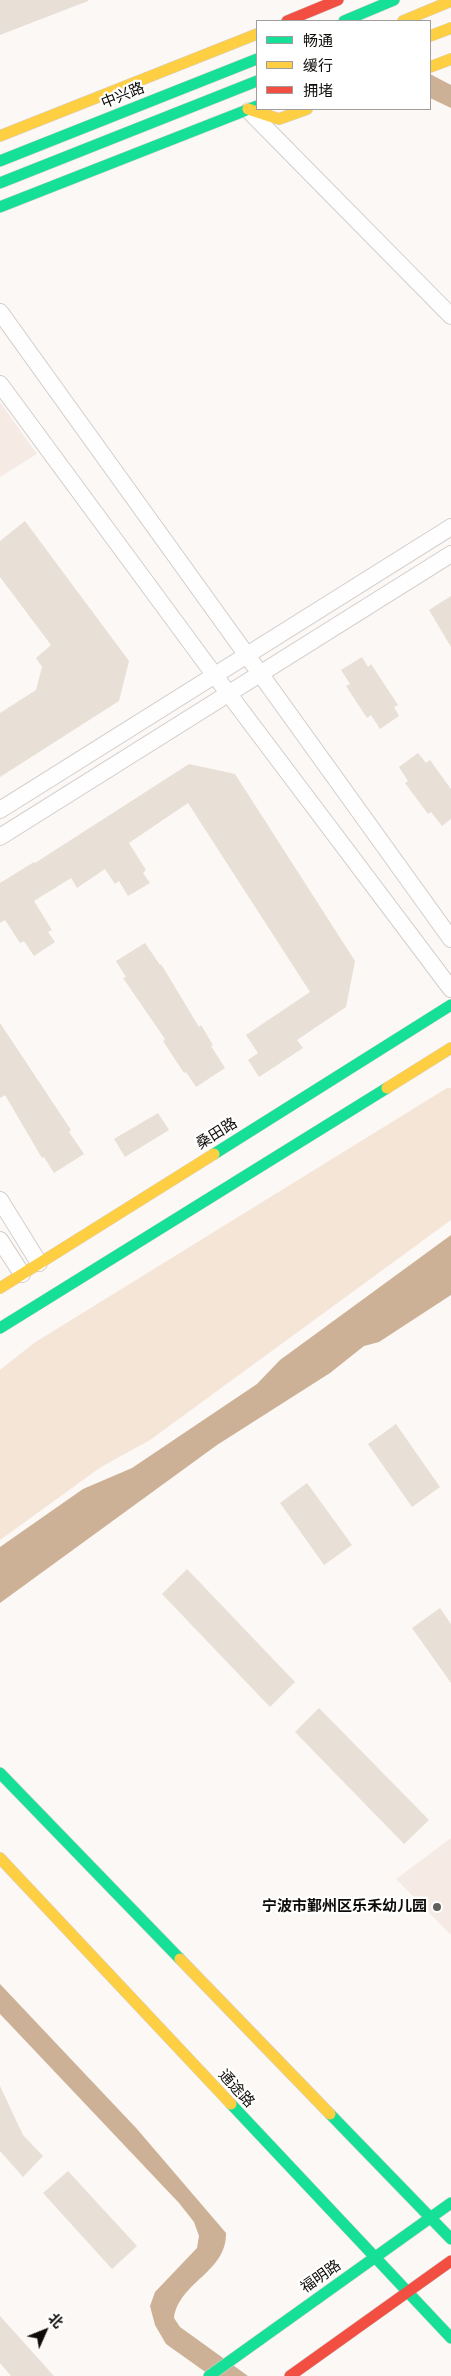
<!DOCTYPE html>
<html>
<head>
<meta charset="utf-8">
<style>
  body { margin:0 }
  #map { position:relative; width:451px; height:2376px; overflow:hidden; background:#fcf8f5; font-family:Helvetica,"Noto Sans SC",sans-serif }
  canvas { display:block }
  .legend { position:absolute; left:256px; top:20px; width:175px; height:90px; box-sizing:border-box; background:#fff; border:1px solid #9f9e9d; margin:0; padding:6px 9px; list-style:none; font-size:15px; color:#0e0c09 }
  .legend li { display:flex; align-items:center; gap:10px; height:25px }
  .legend b { width:25px; border:1px solid #9f9e9d }
  .north { position:absolute; left:20px; top:2306px; width:50px; height:50px; -webkit-text-stroke:4px #fff; paint-order:stroke; rotate:46deg; font-size:14px; font-weight:700; line-height:20px; text-align:center; color:#0e0c09 }
  .north::after { content:''; display:block; margin:auto; width:18px; height:22px; background:#0e0c09; clip-path:polygon(50% 0,100% 100%,50% 72%,0 100%) }
</style>
</head>
<body>
<div id="map">
<canvas width="451" height="2376"></canvas>
<ul class="legend">
<li><b style="height:6px;background:#16e098"></b>畅通</li>
<li><b style="height:6px;background:#ffcf43"></b>缓行</li>
<li><b style="height:6px;background:#f24e42"></b>拥堵</li>
</ul>
<div class="north">北</div>
</div>
<script>
const c = document.querySelector('canvas').getContext('2d');
c.lineJoin = 'round';
function paint(path, color) { c.fillStyle = color; c.fill(path, 'evenodd'); }
function trace(path, color, width, dash) { c.strokeStyle = color; c.lineWidth = width; c.lineCap = dash ? 'butt' : 'round'; c.setLineDash(dash || []); c.stroke(path); }
function write(font, color, halo, rows, align = 'center') {
  c.font = font + ' Helvetica,"Noto Sans SC",sans-serif'; c.lineWidth = 4.5; c.setLineDash([]); c.textBaseline = 'middle'; c.strokeStyle = halo; c.fillStyle = color; for (const [text, x, y, turn = 0] of rows) {
    c.save(); c.translate(x, y); c.rotate((+turn || 0) * Math.PI / 180); c.textAlign = isNaN(turn) ? turn : align; if (halo) c.strokeText(text, 0, 0); c.fillText(text, 0, 0); c.restore();
  }
}
const built = new Path2D(`
  M0 402 37 454 0 477Z
  M451 1838V1935L396 1879Z`);
const green = new Path2D(`
  M447 1088H451V1220L150 1440 101 1467 0 1540V1370L34 1343Z`);
const water = new Path2D(`
  M430 74 451 85V108L430 98Z
  M451 1235V1295L379 1342 364 1346 330 1373 217 1445 0 1603V1547L83 1489 132 1468 257 1384 280 1360Z
  M0 1984 137 2129 226 2233C227 2272 179 2282 174 2318L180 2327 248 2376H211L166 2344 155 2325 150 2306 155 2292 197 2248 199 2236 194 2222 179 2203 0 2014Z`);
const building = new Path2D(`
  M0 0H88V1L0 35Z
  M25 521 129 661 119 701 0 777V713L36 690 42 667 36 658 51 645 0 577V541Z
  M451 596V647L429 610Z
  M362 657 368 667 371 664 398 705 394 707 399 716 380 729 371 715 367 718 346 686 350 684 341 670Z
  M418 753 426 763 430 760 451 789V819L442 826 431 812 428 814 405 783 408 781 399 767Z
  M189 764 235 774 355 961 346 1007 297 1040 303 1048 259 1077 248 1060 258 1053 246 1035 310 992 188 803 129 843 146 870 143 873 150 883 128 896 119 881 115 884 105 869 77 888 71 878 34 901 52 930 48 932 55 942 34 956 24 941 20 943 5 920 0 923V883L34 862 35 863Z
  M145 943 160 965 161 964 199 1027 201 1025 213 1045 211 1046 225 1068 196 1087 186 1072 184 1073 163 1041 165 1039 123 978 126 977 116 961Z
  M0 1023 71 1130 69 1132 84 1154 54 1173 44 1157 42 1158 5 1095 0 1098Z
  M158 1113 169 1130 125 1157 114 1139Z
  M396 1424 440 1487 412 1507 368 1444Z
  M307 1483 352 1545 324 1565 280 1503Z
  M187 1569 295 1682 270 1707 162 1594Z
  M440 1608 451 1624V1683L412 1628Z
  M319 1708 429 1820 404 1844 295 1732Z
  M0 2086 23 2135 43 2156 23 2177 0 2151Z
  M68 2171 137 2246 112 2269 43 2193Z
  M0 2316 54 2376H11L0 2363Z`);
const street = new Path2D(`
  M249 111 451 316
  M0 312 451 939
  M0 384 210 669 451 989
  M0 810 451 527
  M0 837 451 554
  M0 1200 39 1263
  M0 1240 22 1274`);
const fast = new Path2D(`
  M344 21 394 0
  M0 161 257 59
  M0 183 257 81
  M0 207 257 106
  M214 1154 451 1005
  M0 1328 387 1088
  M0 1773 180 1959
  M231 2104 451 2338
  M330 2114 451 2239
  M209 2376 451 2203`);
const slow = new Path2D(`
  M403 21 451 1
  M430 36 451 28
  M430 67 451 59
  M248 109 279 119 307 109
  M0 136 257 34
  M387 1088 451 1048
  M0 1288 214 1154
  M0 1858 231 2104
  M180 1959 330 2114`);
const jam = new Path2D(`
  M287 21 338 0
  M290 2376 451 2261`);
const markers = [
  [437,1907,5,"#615f5c"]
];
const streetNames = [
  ["中兴路",123,96,-22],
  ["桑田路",217,1134,-32],
  ["通途路",236,2089,47],
  ["福明路",321,2277,-35]
];
const poiNames = [
  ["宁波市鄞州区乐禾幼儿园",427,1907]
];
paint(built, '#f5ebe4');
paint(green, '#f4e5d7');
paint(water, '#cdb196');
paint(building, '#e8dfd6');
trace(street, '#d2cecc', 18);
trace(fast, '#d2cecc', 12);
trace(slow, '#d2cecc', 12);
trace(jam, '#d2cecc', 12);
trace(street, '#fffefe', 16);
trace(fast, '#16e098', 11);
trace(slow, '#ffcf43', 11);
trace(jam, '#f24e42', 11);
for (const [x, y, r, color] of markers) { const dot = new Path2D(); dot.arc(x, y, r, 0, 2 * Math.PI); c.fillStyle = color; c.fill(dot); trace(dot, '#fff', 2); }
write('15px', '#0e0c09', '#fff', streetNames);
write('bold 15px', '#0e0c09', '#fff', poiNames, 'right');
</script>
</body>
</html>
